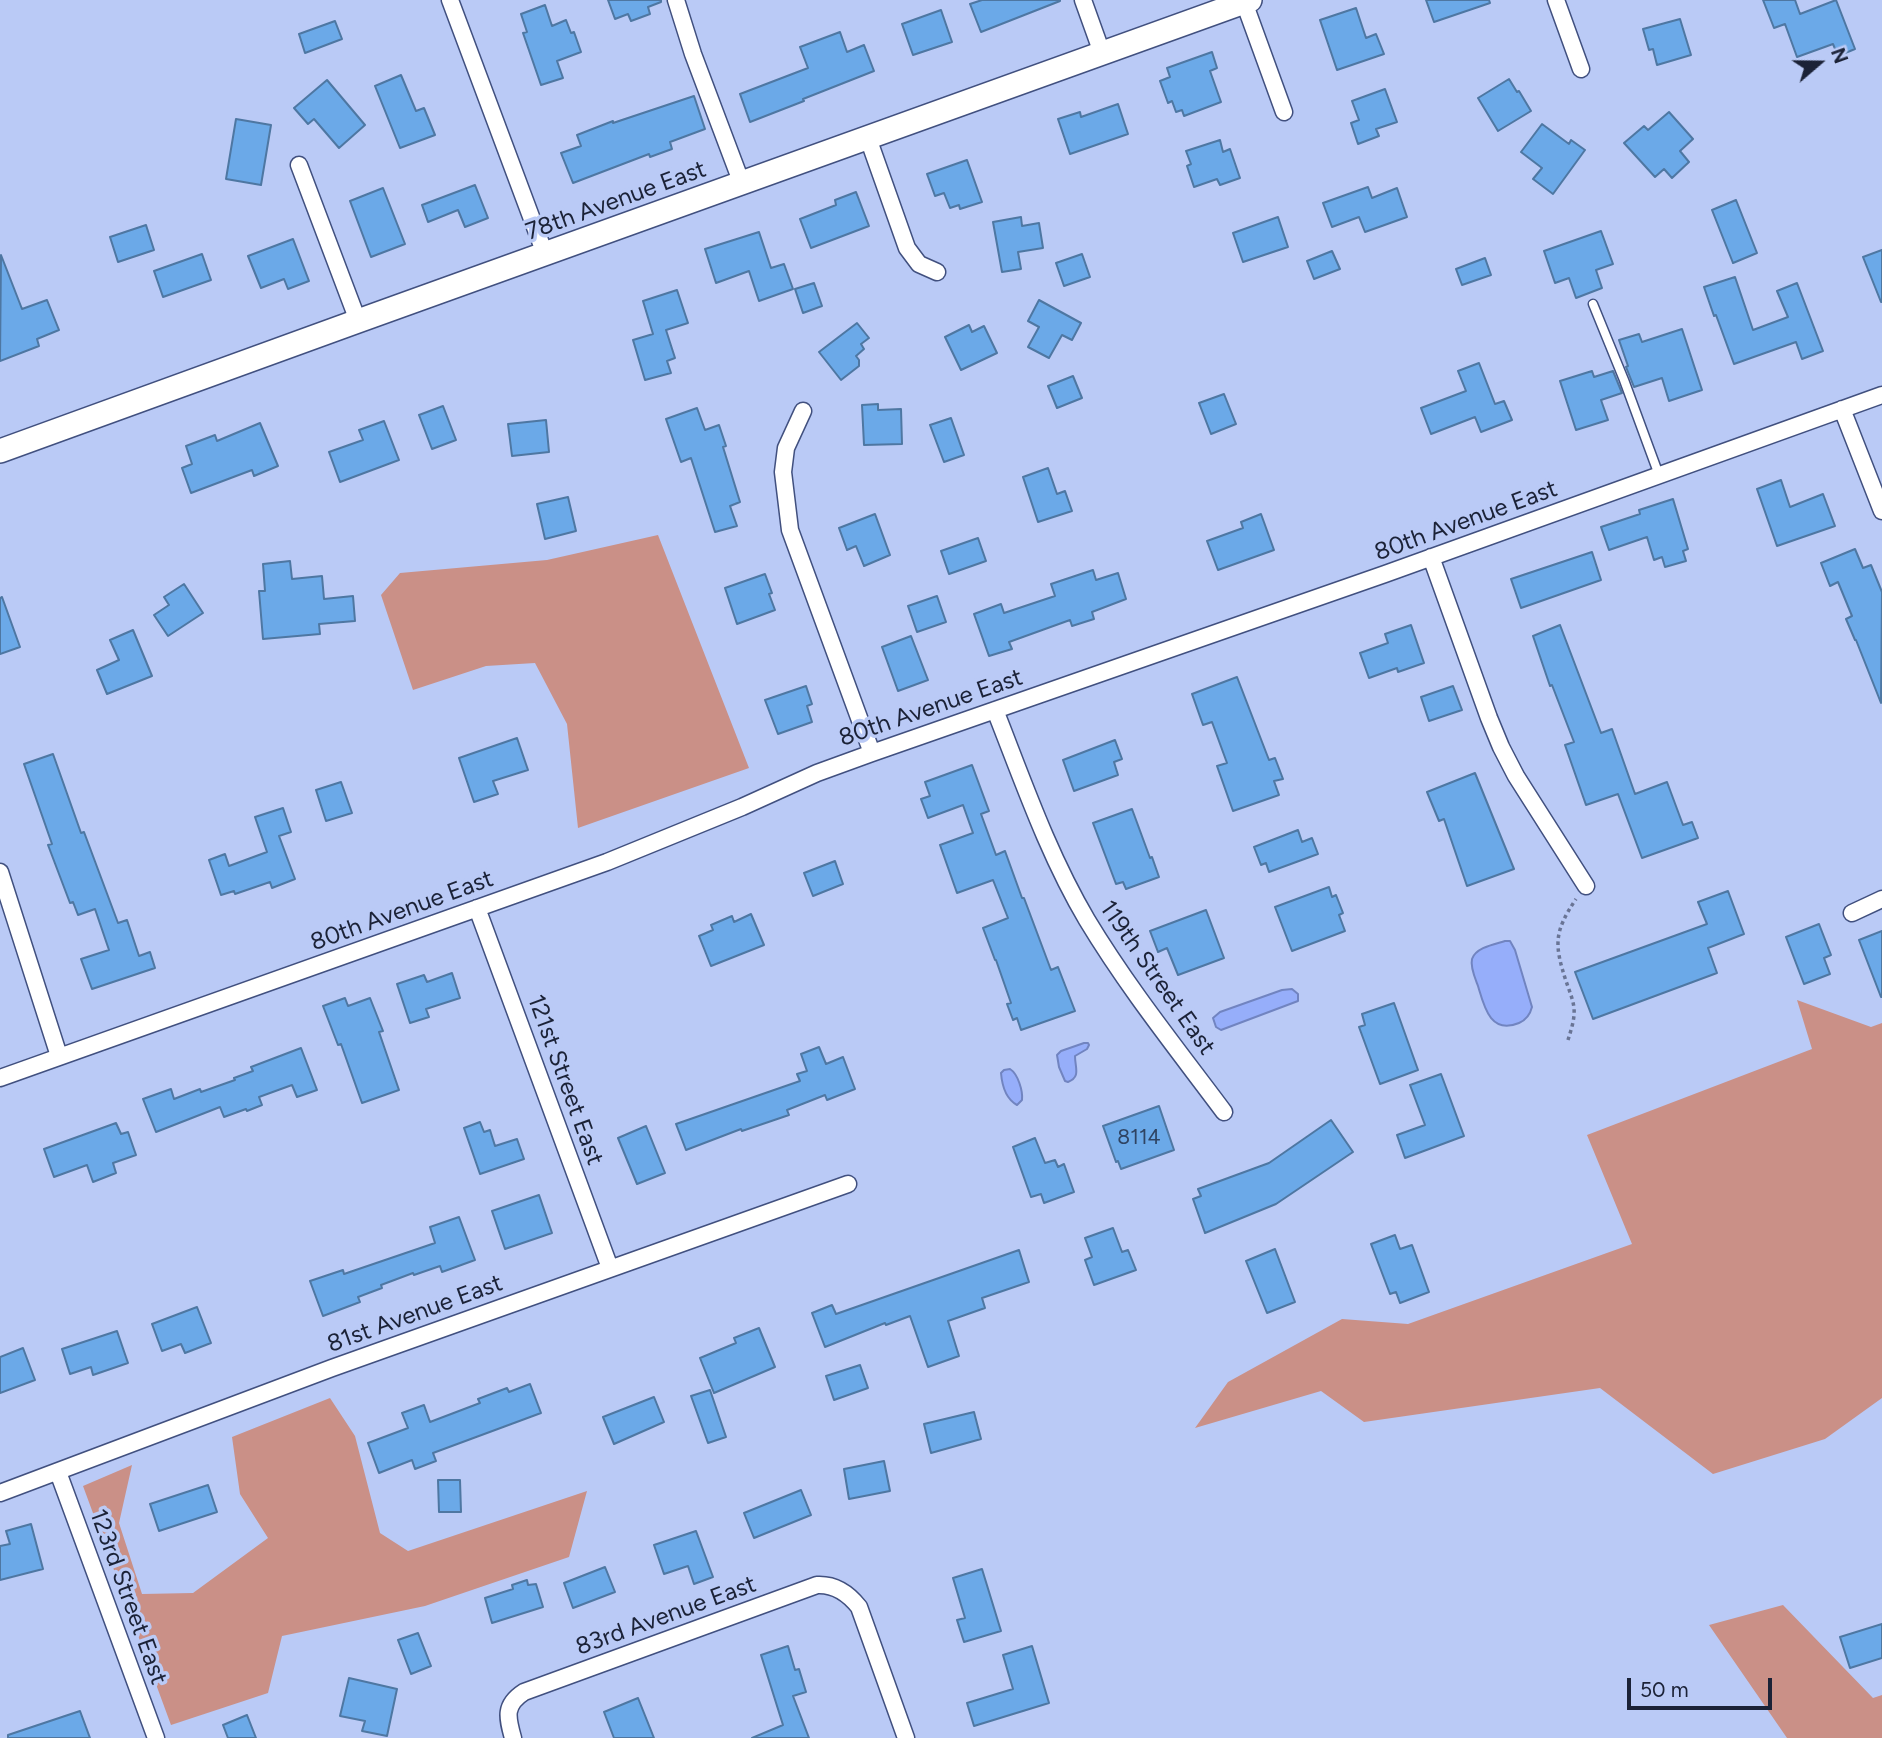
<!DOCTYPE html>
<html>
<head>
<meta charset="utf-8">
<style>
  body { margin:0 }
  #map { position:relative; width:1882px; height:1738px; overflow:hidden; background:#bacaf6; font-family:Figtree,sans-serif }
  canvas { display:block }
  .north { position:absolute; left:1784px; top:28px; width:70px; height:70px; -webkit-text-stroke:5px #bacaf6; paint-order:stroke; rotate:70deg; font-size:19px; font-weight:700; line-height:28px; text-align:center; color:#1b2237 }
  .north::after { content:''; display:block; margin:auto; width:24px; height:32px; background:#1b2237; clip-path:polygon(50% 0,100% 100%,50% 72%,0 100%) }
  .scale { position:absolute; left:1627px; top:1678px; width:145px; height:32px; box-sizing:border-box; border:4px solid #1b2237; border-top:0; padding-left:9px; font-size:21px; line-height:24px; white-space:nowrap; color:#1b2237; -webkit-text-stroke:5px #bacaf6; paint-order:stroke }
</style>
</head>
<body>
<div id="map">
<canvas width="1882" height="1738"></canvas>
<div class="north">N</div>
<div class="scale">50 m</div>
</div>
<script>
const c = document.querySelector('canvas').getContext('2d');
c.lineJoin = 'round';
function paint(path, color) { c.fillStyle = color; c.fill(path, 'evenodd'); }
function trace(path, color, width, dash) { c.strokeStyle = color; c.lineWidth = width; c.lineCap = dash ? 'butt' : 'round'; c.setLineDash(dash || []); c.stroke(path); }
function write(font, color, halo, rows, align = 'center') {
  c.font = font + ' Figtree,sans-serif'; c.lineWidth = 7; c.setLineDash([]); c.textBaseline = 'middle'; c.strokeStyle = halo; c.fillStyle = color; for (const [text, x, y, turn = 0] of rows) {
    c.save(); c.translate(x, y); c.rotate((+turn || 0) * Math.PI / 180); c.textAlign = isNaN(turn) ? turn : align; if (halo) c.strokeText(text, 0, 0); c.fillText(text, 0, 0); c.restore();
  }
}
const green = new Path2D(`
  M658 535 749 768 578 828 567 724 535 663 486 666 413 690 381 595 400 573 547 560Z
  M1797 1000 1871 1027 1882 1023V1398L1825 1439 1713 1474 1600 1388 1364 1422 1321 1391 1195 1428 1228 1382 1342 1319 1408 1324 1632 1244 1587 1135 1812 1049Z
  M330 1398 355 1436 380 1533 408 1551 587 1491 569 1557 425 1606 282 1636 268 1693 171 1725 83 1486 132 1465 119 1523 142 1594 193 1593 268 1538 240 1494 232 1437Z
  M1783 1605 1873 1698 1882 1695V1738H1787L1709 1625Z`);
const water = new Path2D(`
  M1505 941H1510L1515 950 1532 1007C1530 1015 1526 1020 1519 1023 1490 1035 1484 1006 1478 986 1475 978 1470 967 1472 959 1476 947 1496 944 1505 941Z
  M1292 989 1298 994V1001L1221 1030 1216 1027 1213 1018 1220 1012 1282 990Z
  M1084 1043H1088L1089 1045 1087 1049 1075 1056C1075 1068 1081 1077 1068 1082L1065 1081 1059 1067 1057 1055 1061 1051Z
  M1010 1069C1018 1074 1023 1091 1022 1100L1017 1105C1006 1099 1002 1085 1001 1073L1004 1070Z`);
const building = new Path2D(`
  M608 0H661V2L648 7 650 14 631 21 628 14 615 19Z
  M982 0H1060V1L981 32 970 4Z
  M1426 0H1489L1490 3 1434 22Z
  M1763 0H1795L1800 14 1836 0 1855 49 1838 56 1833 44 1797 57 1785 24 1774 28Z
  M545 5 552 26 566 20 571 33 574 32 581 52 557 61 563 78 541 85 523 33 527 32 521 14Z
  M1356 8 1366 38 1376 34 1384 54 1337 70 1320 20Z
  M941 10 952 42 913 55 902 24Z
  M1680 19 1691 55 1657 65 1653 49 1649 50 1643 29Z
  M335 21 342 39 305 53 299 34Z
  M840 32 847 52 864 45 874 71 803 99 804 101 750 122 740 94 808 68 800 47Z
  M1212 52 1217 68 1210 71 1221 102 1184 116 1182 110 1176 112 1172 101 1168 103 1160 81 1170 77 1167 68Z
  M401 75 416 111 424 108 435 135 400 148 375 86Z
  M1509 79 1517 92 1519 91 1531 111 1498 131 1478 98Z
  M327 80 365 125 339 148 314 119 308 124 294 108Z
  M1385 89 1397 122 1376 129 1379 136 1358 144 1351 123 1359 120 1352 101Z
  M694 96 705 129 670 142 672 149 650 157 649 154 573 183 561 153 581 146 577 135 613 121V123Z
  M1118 104 1128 134 1070 154 1058 119 1080 112 1081 117Z
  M1669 112 1693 139 1680 151 1689 162 1672 178 1664 169 1655 177 1624 143 1644 126 1648 130Z
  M236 119 271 125 261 185 226 179Z
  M1542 124 1569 144 1571 140 1585 150 1553 194 1533 179 1542 168 1521 152Z
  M1220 140 1223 152 1230 149 1240 178 1220 185 1217 179 1194 187 1187 166 1191 164 1186 151Z
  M967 160 982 202 960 209 959 205 950 208 944 193 935 196 927 174Z
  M475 185 488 218 465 227 458 210 428 222 422 205Z
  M1368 187 1372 198 1397 188 1407 217 1365 232 1359 217 1332 227 1323 203Z
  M383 188 405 244 371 257 350 201Z
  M856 192 869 226 811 248 800 219 836 205 835 200Z
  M1736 200 1757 253 1733 263 1712 210Z
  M1021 217 1022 226 1039 223 1043 248 1018 252 1021 269 1002 272 993 222Z
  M1278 217 1288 247 1243 262 1233 233Z
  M146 225 154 250 118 262 110 237Z
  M1601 231 1613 264 1596 270 1602 288 1576 298 1569 278 1555 283 1544 251Z
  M759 232 771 268 784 264 793 289 759 301 749 271 716 283 705 249Z
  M293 239 309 281 288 289 284 279 261 288 248 256Z
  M1882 250V302H1881L1863 257Z
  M1332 251 1340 269 1314 279 1307 261Z
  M202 254 211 280 163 297 154 271Z
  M1082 254 1090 277 1064 286 1056 263Z
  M1 255 22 309 47 300 59 330 37 339 39 346 0 361Z
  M1485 258 1491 275 1462 285 1456 269Z
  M1735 277 1753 330 1788 317 1777 291 1797 283 1823 351 1802 359 1796 342 1734 364 1716 315 1714 316 1704 287Z
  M814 283 822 306 803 313 795 289Z
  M677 290 688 323 666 330 675 358 667 361 671 373 645 380 633 340 653 334 643 301Z
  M1039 300 1081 323 1072 340 1062 335 1049 358 1028 347 1039 327 1028 321Z
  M857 323 869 338 861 344 864 349 856 356 859 360V366L841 380 819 352Z
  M969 325 972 332 984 326 997 353 961 370 945 337Z
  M1682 329 1702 390 1669 401 1662 378 1634 387 1626 367 1628 366 1619 340 1639 334 1642 342Z
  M1479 363 1495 404 1504 401 1512 420 1481 432 1475 417 1431 434 1421 408 1466 391 1458 371Z
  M1592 371 1594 377 1613 371 1622 393 1601 400 1608 420 1576 430 1560 381Z
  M1073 376 1082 398 1057 408 1048 386Z
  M1224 394 1236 424 1211 434 1199 403Z
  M878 404V410L901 409 902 444 864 445 862 405Z
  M443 406 456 440 432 449 419 415Z
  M697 408 705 430 719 425 726 446 723 447 740 502 730 506 737 526 715 532 691 458 681 462 666 419Z
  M951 418 964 455 944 462 930 425Z
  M546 420 549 452 512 456 508 424Z
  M384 421 399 460 340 482 329 452 363 440 359 430Z
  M260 423 278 466 254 476 252 470 191 493 182 468 192 464 186 446 215 435 217 441Z
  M1048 468 1057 494 1065 491 1072 511 1038 522 1023 477Z
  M1781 480 1790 507 1823 494 1835 526 1777 546 1757 489Z
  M568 497 576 531 545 539 537 504Z
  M1673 499 1688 549 1683 551 1686 561 1665 567 1662 557 1654 560 1647 537 1609 550 1601 527 1640 514 1639 510Z
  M875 514 890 555 864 566 856 546 847 550 839 528Z
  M1261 514 1274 550 1218 570 1207 541 1243 528 1241 522Z
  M978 538 986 561 949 574 941 551Z
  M1855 549 1863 568 1871 565 1882 592 1881 703 1856 640H1855L1846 619 1852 616 1838 582 1830 586 1821 563Z
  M1592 552 1601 580 1521 608 1511 579Z
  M290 561 292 579 322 576 324 599 353 596 355 621 319 624 320 634 263 639 259 591H265L263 564Z
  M1093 570 1096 580 1118 573 1126 599 1092 612 1094 619 1072 626 1070 620 1009 642 1012 649 989 656 974 614 1001 604 1004 613 1055 596 1051 584Z
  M765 574 772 593 769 594 775 610 737 624 725 588Z
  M184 584 203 613 168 636 154 615 169 605 164 597Z
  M937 596 946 622 917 632 908 606Z
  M2 597 20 647 0 654V598Z
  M1411 625 1424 663 1398 672 1397 668 1369 678 1360 653 1388 643 1385 634Z
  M1560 625 1601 733 1612 729 1635 794 1667 782 1683 825 1692 822 1698 838 1642 858 1618 794 1586 805 1565 745 1574 742 1552 685 1550 686 1533 636Z
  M133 630 152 676 107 694 97 670 119 660 110 640Z
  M911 636 928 680 898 691 882 647Z
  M1237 677 1269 760 1275 758 1283 779 1274 781 1279 795 1233 811 1217 766 1227 763 1212 722 1203 725 1192 694Z
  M806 686 812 704 807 706 812 722 778 734 765 700Z
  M1453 686 1462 710 1429 721 1421 697Z
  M517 738 528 770 493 781 498 794 474 802 459 758Z
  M1115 740 1122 759 1114 762 1118 775 1074 791 1063 760Z
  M53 754 81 833 84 832 118 923 127 920 139 956 150 952 155 968 92 989 81 959 109 950 95 909 78 915 73 902 70 903 48 845 52 844 24 764Z
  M972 765 989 811 981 814 996 855 1005 851 1022 898H1024L1051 970 1058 967 1075 1011 1021 1030 1017 1018 1013 1020 1007 1004 1011 1003 996 960H995L983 928 1008 918 993 880 957 893 940 845 973 833 963 805 928 818 921 799 930 796 925 782Z
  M1475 773 1514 869 1467 886 1444 819 1439 821 1427 792Z
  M341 782 352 813 326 821 316 790Z
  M283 808 291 832 279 836 295 879 272 888 270 882 235 894 234 891 221 895 209 860 225 854 229 866 267 852 255 817Z
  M1132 809 1150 858 1152 857 1159 877 1126 889 1123 882 1116 884 1093 823Z
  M1298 830 1302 842 1312 838 1318 854 1269 872 1266 863 1261 865 1254 847Z
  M835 861 843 884 813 896 804 873Z
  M1329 887 1332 897 1336 895 1343 913 1339 915 1345 931 1292 951 1275 907Z
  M1728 891 1744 934 1708 948 1717 973 1593 1019 1575 972 1707 924 1698 902Z
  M1206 910 1224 958 1178 975 1167 948 1158 952 1150 931Z
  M751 914 764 945 711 966 699 936 713 930 711 925 732 916 734 922Z
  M1819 924 1831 955 1824 958 1830 974 1804 984 1786 937Z
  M1882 931V997H1881L1859 940Z
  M452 973 460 998 426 1009 429 1017 410 1023 397 984 424 975 427 982Z
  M345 998 348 1006 370 998 383 1031 379 1032 399 1090 362 1103 341 1044 338 1045 323 1006Z
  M1394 1003 1418 1070 1380 1084 1359 1027 1365 1025 1362 1014Z
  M819 1047 826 1064 843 1057 855 1089 827 1100 825 1095 787 1110 789 1115 742 1131 741 1129 686 1150 676 1124 800 1081 797 1074 807 1071 801 1054Z
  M301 1048 317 1090 297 1097 292 1085 259 1097 262 1105 247 1111 246 1109 224 1117 220 1107 156 1132 143 1099 171 1089 174 1099 200 1089 201 1092 235 1080 234 1078 253 1071 251 1067Z
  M1441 1074 1464 1136 1405 1158 1397 1135 1425 1125 1410 1085Z
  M1159 1106 1174 1150 1121 1169 1118 1161 1116 1162 1103 1126Z
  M1331 1120 1353 1152 1276 1204 1205 1233 1193 1199 1201 1196 1198 1189 1269 1163Z
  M480 1122 484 1132 490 1130 495 1146 517 1139 524 1159 480 1174 464 1128Z
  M116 1123 121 1134 128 1132 136 1155 113 1163 116 1173 93 1182 87 1165 54 1177 44 1149Z
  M646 1126 665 1173 637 1184 618 1138Z
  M1035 1138 1045 1163 1055 1160 1058 1167 1064 1164 1074 1192 1044 1203 1041 1194 1031 1197 1013 1147Z
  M539 1195 552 1233 505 1249 492 1211Z
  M459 1217 475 1260 442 1272 440 1266 414 1275 413 1273 381 1285 382 1288 358 1297 360 1302 323 1316 310 1281 343 1270 344 1274 435 1243 430 1227Z
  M1113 1228 1122 1252 1128 1250 1136 1270 1094 1285 1085 1260 1092 1257 1085 1238Z
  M1395 1235 1400 1249 1412 1245 1429 1292 1400 1303 1396 1292 1390 1294 1371 1244Z
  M1275 1249 1295 1302 1267 1313 1246 1261Z
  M1019 1250 1029 1282 982 1298 985 1308 948 1321 959 1356 928 1367 910 1316 886 1325 885 1323 825 1347 812 1313 832 1305 836 1314Z
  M197 1307 211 1343 185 1353 181 1344 162 1351 152 1324Z
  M759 1328 775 1367 714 1393 700 1358 736 1343 734 1338Z
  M117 1331 128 1363 93 1375 91 1367 70 1374 62 1349Z
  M23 1348 35 1380 0 1393V1357Z
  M860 1365 868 1388 834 1400 826 1376Z
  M530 1384 541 1413 433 1453 436 1461 415 1469 412 1460 379 1473 368 1443 408 1428 402 1413 424 1405 430 1422 480 1403 478 1399 507 1388 509 1392Z
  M710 1390 726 1437 708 1443 691 1396Z
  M654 1397 664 1422 614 1444 603 1417Z
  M974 1412 981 1439 931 1453 924 1424Z
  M884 1461 890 1491 849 1499 844 1469Z
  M438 1480H460L461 1512H439Z
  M208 1485 217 1512 159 1531 150 1504Z
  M801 1490 811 1515 754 1538 744 1513Z
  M31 1524 43 1569 0 1580V1546L10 1544 6 1531Z
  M696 1531 713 1577 694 1584 688 1566 664 1574 654 1545Z
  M605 1567 615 1592 573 1608 564 1583Z
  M982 1569 1001 1631 964 1642 957 1620 965 1618 953 1578Z
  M527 1580 528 1585 536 1584 543 1607 492 1623 485 1598 513 1589 512 1585Z
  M1882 1624V1658L1850 1668 1840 1637Z
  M418 1633 431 1666 411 1674 398 1640Z
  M788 1646 795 1670 799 1669 806 1692 793 1696 809 1738H752L783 1725 761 1655Z
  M1032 1646 1049 1703 974 1726 967 1703 1013 1689 1003 1655Z
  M349 1678 397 1689 387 1736 362 1731 365 1721 340 1716Z
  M638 1698 654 1738H614L604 1712Z
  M80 1711 90 1738H8V1735Z
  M247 1715 256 1738H228L223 1725Z`);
const path = new Path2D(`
  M1568 1040C1571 1030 1575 1019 1574 1008 1573 999 1569 990 1566 981 1554 944 1554 932 1576 899`);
const lane = new Path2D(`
  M1593 304 1624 380 1659 475`);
const street = new Path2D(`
  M450 0 545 254
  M676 0 693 54 742 184
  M1083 0 1102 53
  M1556 0 1581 69
  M1244 2 1284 112
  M868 138 907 248 919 264 937 272
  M299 165 358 321
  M1842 409 1882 511
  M803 411 786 448 783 472 790 530 872 753
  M1431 557 1489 718 1501 747 1516 776 1586 886
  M995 710C1023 781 1048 854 1087 920 1128 988 1177 1049 1224 1112
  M0 872 59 1056
  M477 908 610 1268
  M1852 913 1882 899
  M0 1078 607 862 742 807 817 773 872 753 1385 574 1882 395
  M58 1472 156 1738
  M0 1493 332 1368 848 1184
  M513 1738C507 1717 504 1705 524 1692L817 1585C835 1584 848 1593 859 1607L906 1738`);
const secondary = new Path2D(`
  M0 451 358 321 1250 0`);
const numberNames = [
  ["8114",1139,1138]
];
const streetNames = [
  ["78th Avenue East",616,201,-20],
  ["80th Avenue East",1466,521,-20],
  ["80th Avenue East",931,708,-19],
  ["80th Avenue East",402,911,-20],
  ["119th Street East",1157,978,55],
  ["121st Street East",565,1080,70],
  ["81st Avenue East",415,1314,-20],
  ["123rd Street East",128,1597,70],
  ["83rd Avenue East",666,1616,-20]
];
paint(green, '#ca9087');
paint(water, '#96aefa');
trace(water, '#7184c0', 2);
paint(building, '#6ba9e8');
trace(building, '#4e77a2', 2);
trace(lane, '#41507f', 11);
trace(street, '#41507f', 19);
trace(secondary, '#41507f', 26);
trace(path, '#697495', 3.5, [3.5, 3.5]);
trace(lane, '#fff', 8);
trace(street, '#fff', 16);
trace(secondary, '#fff', 23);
write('21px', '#2f4463', null, numberNames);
write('24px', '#1b2237', '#bacaf6', streetNames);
</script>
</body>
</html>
